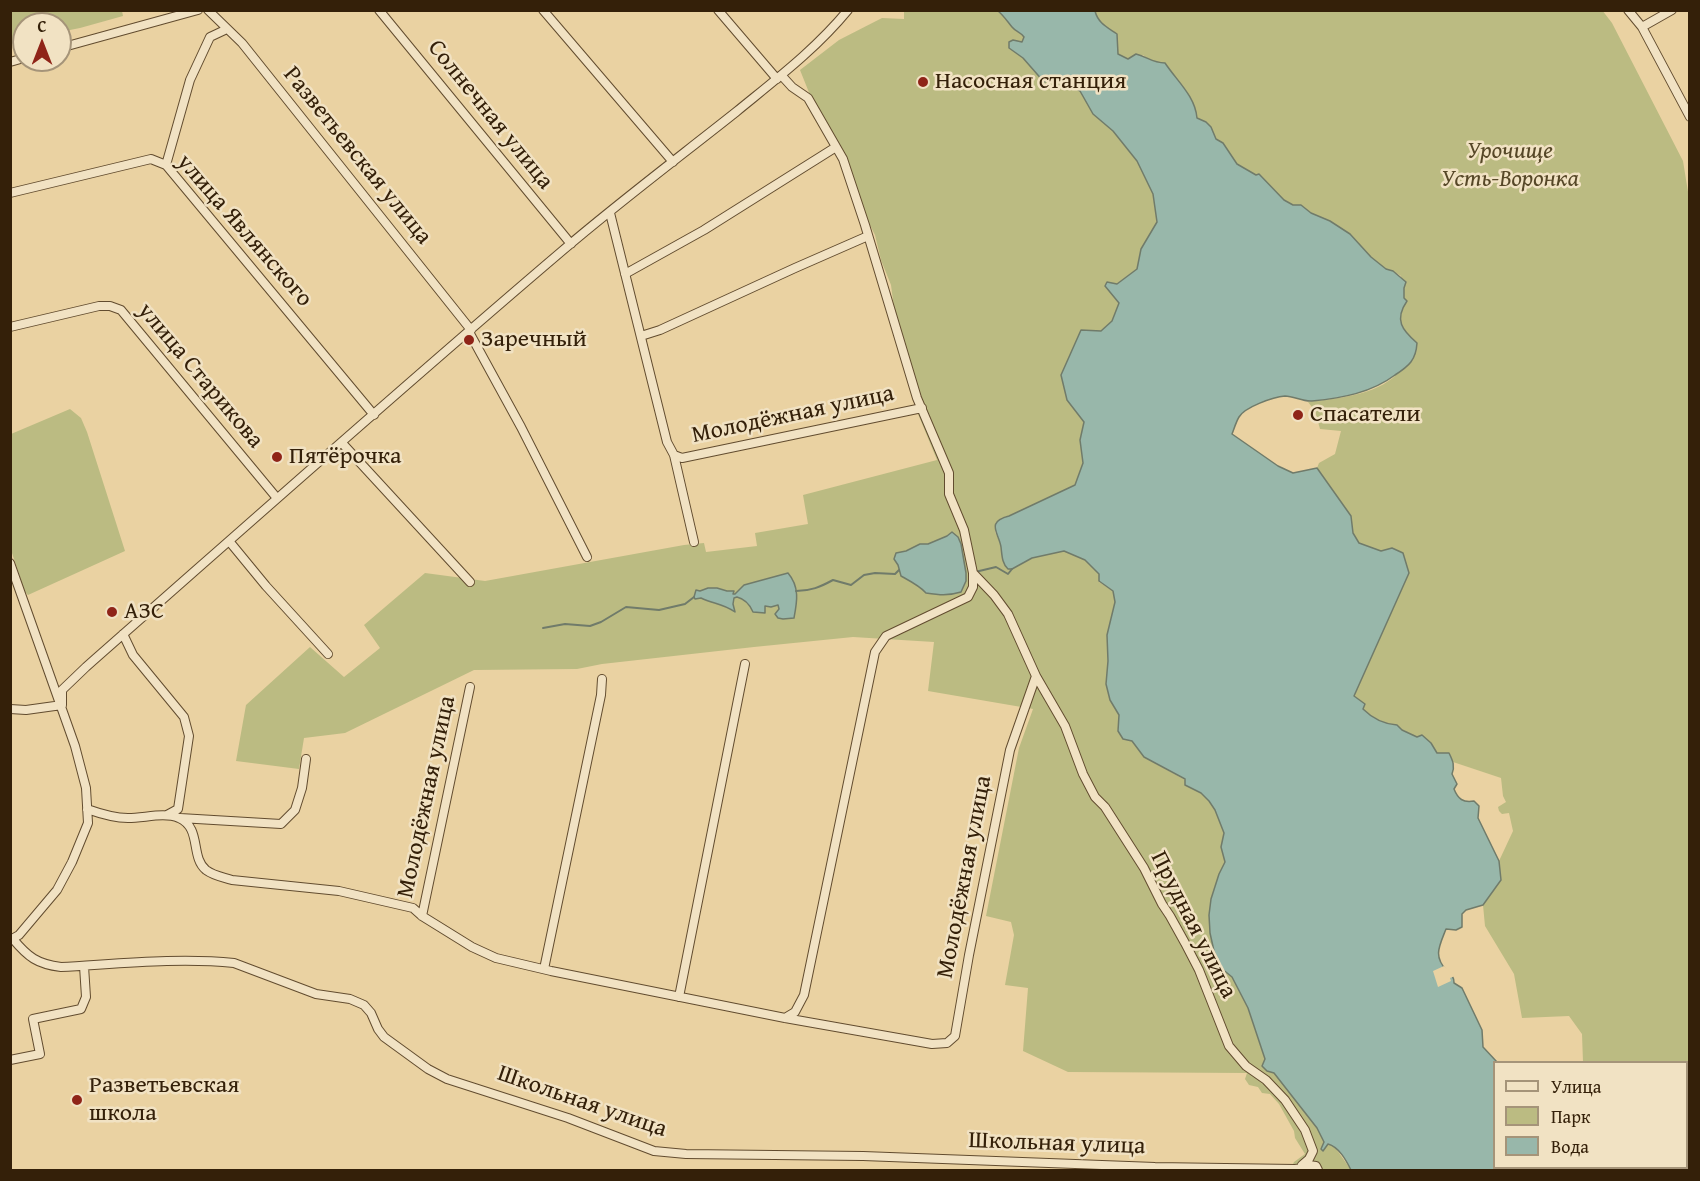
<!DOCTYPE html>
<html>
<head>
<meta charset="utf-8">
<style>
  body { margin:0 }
  #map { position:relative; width:1700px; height:1181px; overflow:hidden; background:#ead2a2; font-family:"Gentium Book Plus",serif }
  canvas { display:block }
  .frame { position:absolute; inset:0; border:12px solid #342009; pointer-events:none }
  .legend { position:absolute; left:1493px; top:1061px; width:195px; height:108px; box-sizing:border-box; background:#f1e2c3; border:2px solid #a59479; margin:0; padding:8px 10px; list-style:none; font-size:18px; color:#342009 }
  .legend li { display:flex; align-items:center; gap:12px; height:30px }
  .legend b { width:30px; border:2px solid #a59479 }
  .north { position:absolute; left:12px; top:12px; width:60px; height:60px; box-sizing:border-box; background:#f1e2c3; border:2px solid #a59479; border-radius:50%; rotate:0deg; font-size:16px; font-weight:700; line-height:24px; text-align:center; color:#342009 }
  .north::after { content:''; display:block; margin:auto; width:21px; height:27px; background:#8f2418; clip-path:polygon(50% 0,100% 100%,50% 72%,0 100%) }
</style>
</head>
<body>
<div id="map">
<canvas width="1700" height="1181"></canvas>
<div class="frame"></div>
<ul class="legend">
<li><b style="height:8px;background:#f1e2c3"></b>Улица</li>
<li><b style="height:16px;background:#bbbb82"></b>Парк</li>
<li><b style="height:16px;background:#98b7aa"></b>Вода</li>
</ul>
<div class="north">С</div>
</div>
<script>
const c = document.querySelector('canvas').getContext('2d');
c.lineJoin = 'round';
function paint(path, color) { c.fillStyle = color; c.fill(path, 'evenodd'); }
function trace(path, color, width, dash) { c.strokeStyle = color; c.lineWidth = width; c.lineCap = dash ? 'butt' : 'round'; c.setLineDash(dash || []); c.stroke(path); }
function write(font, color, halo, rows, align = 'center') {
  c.font = font + ' "Gentium Book Plus",serif'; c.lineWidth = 5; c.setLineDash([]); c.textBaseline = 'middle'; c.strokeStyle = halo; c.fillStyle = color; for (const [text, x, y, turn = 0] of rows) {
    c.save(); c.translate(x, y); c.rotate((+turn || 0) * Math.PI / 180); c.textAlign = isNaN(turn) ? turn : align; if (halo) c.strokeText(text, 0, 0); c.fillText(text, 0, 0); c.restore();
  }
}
const green = new Path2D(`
  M11 10 122 11 123 16 80 28 60 32V24H24V41L11 44Z
  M1602 10 1612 23 1683 161 1689 198V1138L1686 1136V1062H1583L1582 1034 1569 1016 1522 1018 1514 974 1485 926 1483 905 1501 880 1499 861 1513 831 1509 813 1502 814 1499 811 1498 807 1506 802 1503 796 1501 778 1453 762 1449 753H1437L1431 743 1402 730 1397 725C1384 724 1372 718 1363 709L1364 704 1354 696 1409 573 1392 548 1381 551 1359 543 1353 533 1351 516 1317 468 1319 463 1335 454 1341 431 1320 429 1315 411 1308 402C1337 398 1375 396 1397 374 1405 366 1411 352 1417 343L1405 332 1400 320 1404 298 1401 276 1393 271 1386 269 1371 257 1350 234 1330 221 1311 213 1301 205H1293L1284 200 1259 174 1256 175 1237 164 1223 143 1216 140 1210 127 1197 118C1195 96 1177 81 1165 63H1154L1143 55 1128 59 1118 54 1117 34C1107 27 1098 23 1095 11Z
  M904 11H998C1004 16 1007 21 1012 27 1016 32 1021 32 1024 38L1022 42 1013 40 1009 48 1023 58 1044 82 1060 77 1081 91 1093 114 1113 131 1137 161 1153 194 1157 223 1141 249 1137 269 1117 284 1119 303 1112 321 1101 331 1067 400 1084 421 1080 440 1083 463 1075 485 1009 516 1001 518 995 532 1001 544V551L1012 569 1032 558 1064 551 1085 560 1100 574 1099 582 1113 591 1115 602 1107 635 1108 661 1106 684 1110 700 1119 715 1118 731 1132 741 1144 757 1185 780V785L1201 793 1209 801 1215 810 1224 833 1221 847 1225 862 1219 874 1211 899 1209 915 1210 933 1214 951 1221 968 1232 976 1248 1008 1265 1059 1263 1066 1268 1071 1274 1073 1317 1128 1324 1142 1333 1145 1337 1150 1351 1170H1290L1294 1162 1305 1154 1295 1138 1294 1131 1279 1104 1270 1094 1262 1093 1258 1087 1249 1085 1245 1079 1247 1073 1068 1072 1023 1051 1028 988 1005 985 1014 935 1011 922 986 916 1019 748 1033 709 928 691 934 642 853 637 754 647 602 664 577 669 474 670 345 733 304 738 299 769 236 761 246 705 310 647 344 677 380 648 364 625 425 573 485 581 684 545 704 543 706 552 757 546 755 533 808 524 803 495 937 460 918 414 926 411 919 394 901 333 894 308 891 285 881 260 875 235 869 223 851 171 812 100 800 70 839 40 882 18 904 19Z
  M70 409 81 418 87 432 125 551 28 595 25 592 11 550V434Z`);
const water = new Path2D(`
  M998 11H1095C1098 23 1107 27 1117 34L1118 54 1128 59 1136 54C1148 57 1152 63 1165 63 1177 81 1195 96 1197 118L1206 122 1211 127 1216 139 1223 143 1237 164 1256 175 1259 174 1284 200 1293 205H1301L1311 213 1330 221 1350 234 1371 257 1386 269 1393 271 1406 282 1404 288V298L1407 301C1394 320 1402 330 1417 343 1416 360 1409 366 1395 375 1371 393 1342 398 1312 401 1303 402 1294 396 1285 396 1273 397 1245 407 1239 417 1236 422 1234 429 1232 434L1278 466 1293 473 1317 468 1351 516 1353 533 1359 543 1381 551 1392 548 1403 553 1409 573 1354 696 1365 704 1363 709C1372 718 1384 724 1397 725L1402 730 1417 737 1422 735 1431 743 1437 753H1449C1453 761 1455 766 1452 774L1457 784 1454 789C1458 799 1463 803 1474 801L1479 806 1478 818 1499 861 1501 880 1483 905 1466 910 1462 914V927L1456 930 1446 929C1439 947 1433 956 1447 971 1452 975 1454 977 1454 983L1462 988 1482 1030 1483 1047 1497 1062H1494V1168H1686L1687 1136 1689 1138V1170H1351C1346 1160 1339 1147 1328 1144L1323 1151 1321 1149 1324 1142 1317 1128 1274 1073 1267 1071 1262 1066 1265 1059 1248 1008 1232 977 1221 968 1214 951 1210 933 1209 915 1211 899 1219 874 1225 862 1221 847 1224 833 1215 810 1209 801 1201 793 1185 785V779L1144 757 1132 741 1123 739 1118 731 1119 715 1110 700 1106 684 1108 661 1107 635 1115 602 1113 591 1099 581V574L1085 560 1064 551 1032 558 1012 569H1008C1002 564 1002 555 1001 547 999 533 985 522 1009 516L1075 485 1083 463 1080 440 1084 422 1067 400 1061 375 1081 330 1101 331 1112 321 1119 303 1105 286 1107 282 1117 284 1137 269 1141 249 1157 222 1153 194 1137 161 1113 131 1093 114 1080 91 1060 78 1044 82 1023 58 1009 48V42L1013 40 1022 42 1024 37C1021 32 1016 32 1012 27 1007 21 1004 16 998 11Z
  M952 532 958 537 961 544 966 573V581L961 592C948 596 939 595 926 593 920 586 910 581 901 576L898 565 894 559 896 553 906 551 920 544H928L947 536Z
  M788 573C800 587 797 602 794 618L783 619 778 618 775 614 779 609 778 605 771 607 765 606V613L753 612C750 605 745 599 737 597L734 598 733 604 735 612C722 603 713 604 701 598L695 599 694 597 696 590 700 591 708 588H717L727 591H734L733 594H735L744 585Z`);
const pier = new Path2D(`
  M1444 966 1455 976 1450 978 1451 981 1438 987 1433 971Z`);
const stream = new Path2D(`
  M975 572 996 567 1008 574 1012 569
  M796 591C811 591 820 587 833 580L851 585 864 575 875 573 895 574 899 570
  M543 628 565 624 590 626 601 622 626 607 659 610 685 604 694 597`);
const minor = new Path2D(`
  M208 10 242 43 471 330
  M379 10 571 244
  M543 10 673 162
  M718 10 777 79
  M1628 10 1642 27 1690 117
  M1642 27 1672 10
  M60 48 198 10
  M10 62 24 58
  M166 165 190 80 210 37 227 29
  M10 193 151 159 166 165 374 415
  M610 213 667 442 674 455 694 542
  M625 274 704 230 836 147
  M10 327 99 306H110L121 310 276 497
  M469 332 521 427 587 557
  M641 336 660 330 795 268 868 236
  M342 443 470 582
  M674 455 682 458 922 408
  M229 541 266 586 328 654
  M10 563 75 746 86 788 88 823 72 862 57 890 19 935 10 940
  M123 634 133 655 184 717 189 736 178 809 167 815
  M1036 676 1065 726 1083 774 1095 797 1105 807 1144 868 1162 904 1170 916 1185 943 1199 970 1229 1046 1246 1066 1266 1080 1285 1100 1305 1130 1313 1151 1309 1159 1302 1165
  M62 705V690L86 667C244 528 401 388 562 251 618 203 678 158 736 112 775 80 815 50 848 10
  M10 709 26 710 62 705
  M87 809C101 814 114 818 128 818 145 818 164 812 179 818 202 828 190 857 206 870 214 876 223 877 232 880L339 891 413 908 422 916 472 947 496 958 551 971 785 1018 932 1044 947 1043 955 1036 969 955 1010 750 1036 676 1008 614 994 595 973 573 964 530 949 494V473L917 398 865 225 843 159 808 98 792 87 782 76
  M180 818 281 824 295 810 302 788 306 759
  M422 916 470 687
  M13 939C28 957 37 964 61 967 116 964 179 957 234 963L316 994 350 999 364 1005 371 1013 378 1029 384 1037 428 1069 447 1079 568 1118 654 1151 686 1154 863 1156 1155 1167 1295 1169 1304 1168 1308 1165 1316 1166 1318 1170
  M544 969 601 695 602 679
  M679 997 745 664
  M785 1018 795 1012 804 995 875 652 886 636 968 597 973 587V573
  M10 1060 40 1054 33 1019 81 1009 86 997 84 966`);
const markers = [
  [923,82,6,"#8f2418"],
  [469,340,6,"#8f2418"],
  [1298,415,6,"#8f2418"],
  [277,457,6,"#8f2418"],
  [112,612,6,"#8f2418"],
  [77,1100,6,"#8f2418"]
];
const poiNames = [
  ["Насосная станция",935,82],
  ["Заречный",481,340],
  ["Спасатели",1310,415],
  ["Пятёрочка",289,457],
  ["АЗС",124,612],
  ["Разветьевская",89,1086],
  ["школа",89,1114]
];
const streetNames = [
  ["Солнечная улица",490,115,51],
  ["Разветьевская улица",357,156,51],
  ["улица Являнского",244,231,49],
  ["улица Старикова",200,376,50],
  ["Молодёжная улица",793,415,-12],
  ["Молодёжная улица",427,797,-78],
  ["Молодёжная улица",965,877,-79],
  ["Прудная улица",1193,925,63],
  ["Школьная улица",582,1102,19],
  ["Школьная улица",1057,1144,2]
];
const parkNames = [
  ["Урочище",1510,152],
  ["Усть-Воронка",1510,180]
];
paint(green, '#bbbb82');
paint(water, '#98b7aa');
trace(water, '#707b6a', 1.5);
paint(pier, '#ead2a2');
trace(stream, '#707b6a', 2);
trace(minor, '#624c2f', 10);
trace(minor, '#f1e2c3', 8);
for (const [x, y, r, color] of markers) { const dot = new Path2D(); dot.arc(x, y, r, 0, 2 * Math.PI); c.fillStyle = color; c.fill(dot); trace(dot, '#f1e2c3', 2); }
write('24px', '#342009', '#f1e2c3', poiNames, 'left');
write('24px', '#342009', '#f1e2c3', streetNames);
write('italic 24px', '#564727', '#f1e2c3', parkNames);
</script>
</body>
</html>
